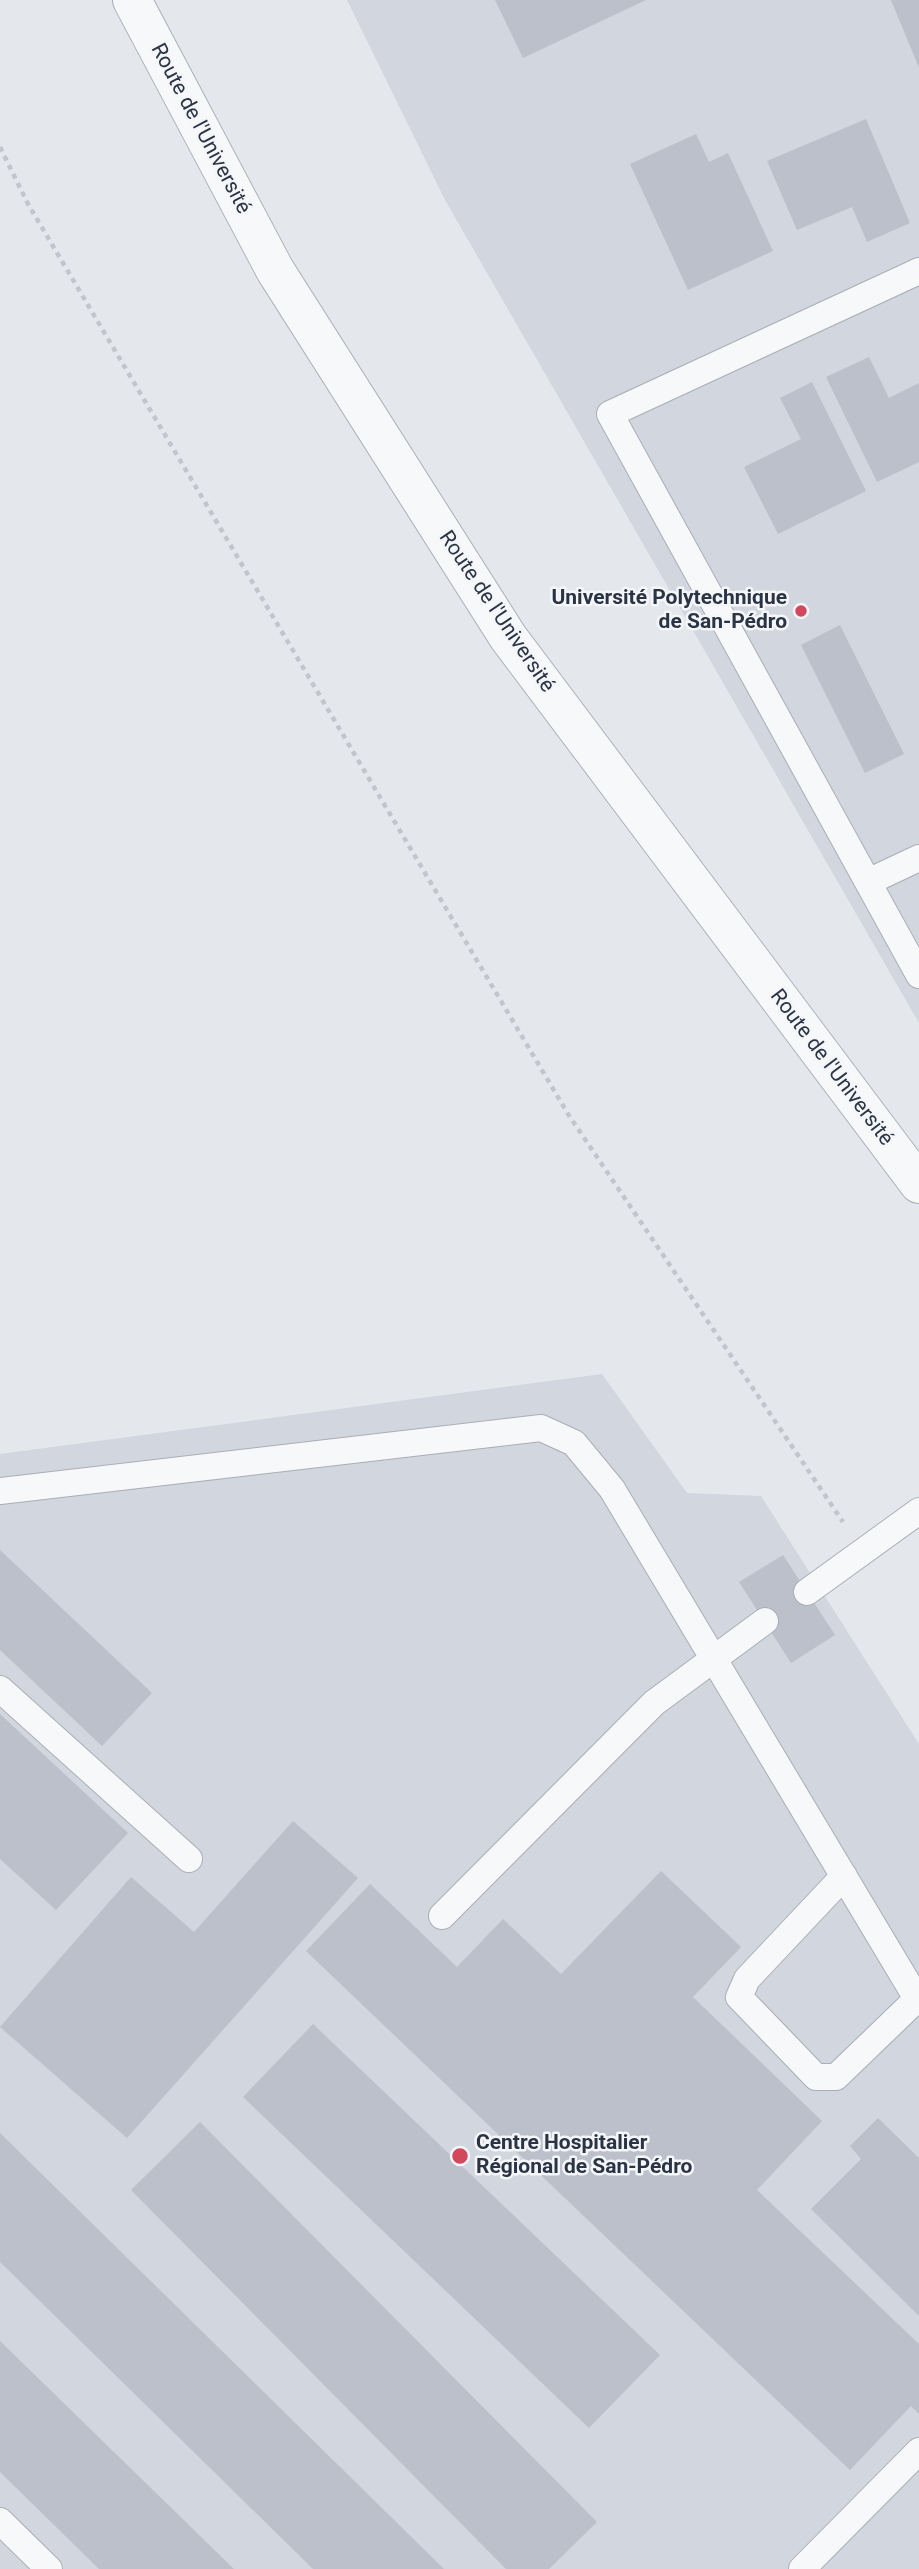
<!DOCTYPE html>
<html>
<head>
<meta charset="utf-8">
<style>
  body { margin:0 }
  canvas { display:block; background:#e4e7ec }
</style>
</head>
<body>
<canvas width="919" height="2569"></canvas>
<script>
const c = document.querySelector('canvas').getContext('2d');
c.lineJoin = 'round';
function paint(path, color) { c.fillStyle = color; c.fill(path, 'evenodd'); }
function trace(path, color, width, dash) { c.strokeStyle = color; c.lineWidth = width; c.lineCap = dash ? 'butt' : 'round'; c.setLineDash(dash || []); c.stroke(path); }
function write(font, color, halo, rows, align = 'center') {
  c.font = font + ' Roboto,sans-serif'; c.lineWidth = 5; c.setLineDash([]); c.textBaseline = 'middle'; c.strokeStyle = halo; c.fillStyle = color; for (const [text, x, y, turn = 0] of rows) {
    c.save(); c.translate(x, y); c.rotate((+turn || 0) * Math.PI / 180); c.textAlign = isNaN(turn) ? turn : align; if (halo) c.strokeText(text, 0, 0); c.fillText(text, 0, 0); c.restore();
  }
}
const built = new Path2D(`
  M347 0H919V1023L445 200Z
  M602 1374 687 1493 761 1496 919 1744V2569H0V1454Z`);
const building = new Path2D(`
  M495 0H646L523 58Z
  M891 0H919V68Z
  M866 119 910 223 867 242 852 207 797 230 767 161Z
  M696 134 709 162 728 153 773 251 688 290 630 164Z
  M869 357 889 398 919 383V462L877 482 826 377Z
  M812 382 866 491 778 534 744 467 801 439 780 398Z
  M840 625 904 754 865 773 801 645Z
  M0 1550 152 1693 102 1746 0 1650Z
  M783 1555 835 1635 791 1663 739 1582Z
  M0 1714 128 1833 56 1910 0 1859Z
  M293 1821 358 1878 127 2138 0 2027 131 1877 194 1932Z
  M661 1871 741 1947 693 1997 822 2121 757 2190 919 2344V2414L911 2406 850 2470 306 1951 370 1884 457 1967 503 1919 561 1974Z
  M313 2024 660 2355 589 2428 243 2097Z
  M878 2118 919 2158V2316L811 2209 861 2159 850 2146Z
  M200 2122 597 2522 549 2569H506L131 2190Z
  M0 2133 444 2569H313L0 2262Z
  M0 2341 234 2569H99L0 2472Z`);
const path = new Path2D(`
  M0 147 28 204 568 1114 843 1522`);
const service = new Path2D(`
  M919 271 610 414 919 975
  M868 882 919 858
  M0 1491 541 1428 574 1443 612 1489 919 2002
  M807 1592 919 1511
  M0 1689 189 1859
  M844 1876 747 1979 739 1997 816 2077H836L917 1999
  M442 1916 654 1703 765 1621
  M0 2521 49 2569
  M802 2569 919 2451`);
const tertiary = new Path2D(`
  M132 0 275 270 508 637 919 1184`);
const markers = [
  [801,611,7,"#d1495b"],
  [460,2156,9,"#d1495b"]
];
const streetNames = [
  ["Route de l'Université",200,129,62],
  ["Route de l'Université",496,612,56],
  ["Route de l'Université",831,1068,53]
];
const poiNames = [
  ["Université Polytechnique",787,599],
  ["de San-Pédro",787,623],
  ["Centre Hospitalier",476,2144,"left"],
  ["Régional de San-Pédro",476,2168,"left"]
];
paint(built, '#d2d6de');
paint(building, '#bbc0ca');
trace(service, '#a9aeb7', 28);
trace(tertiary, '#a9aeb7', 40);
trace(path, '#c2c5cb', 4.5, [5, 5]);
trace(service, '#f7f8fa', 26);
trace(tertiary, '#f7f8fa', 38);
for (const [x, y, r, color] of markers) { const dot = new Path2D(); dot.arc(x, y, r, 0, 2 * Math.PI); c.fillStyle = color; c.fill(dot); trace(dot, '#f4f6f9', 2.5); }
write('21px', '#2b3445', '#f4f6f9', streetNames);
write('bold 21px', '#2b3445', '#f4f6f9', poiNames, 'right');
</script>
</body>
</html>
